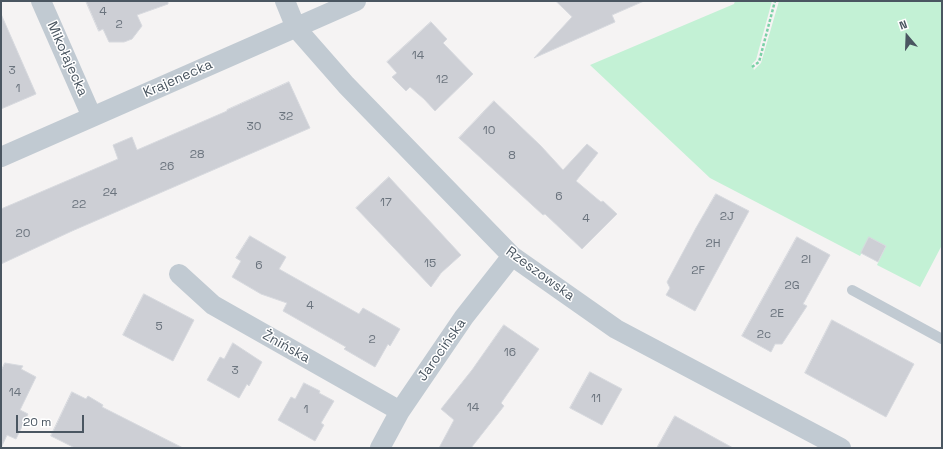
<!DOCTYPE html>
<html>
<head>
<meta charset="utf-8">
<style>
  body { margin:0 }
  #map { position:relative; width:943px; height:449px; overflow:hidden; background:#f5f3f3; font-family:"Space Grotesk",sans-serif }
  canvas { display:block }
  .frame { position:absolute; inset:0; border:2px solid #4a5661; pointer-events:none }
  .north { position:absolute; left:887px; top:16px; width:40px; height:40px; -webkit-text-stroke:3px #fff; paint-order:stroke; rotate:341deg; font-size:11px; font-weight:700; line-height:16px; text-align:center; color:#4a5661 }
  .north::after { content:''; display:block; margin:auto; width:14px; height:18px; background:#4a5661; clip-path:polygon(50% 0,100% 100%,50% 72%,0 100%) }
  .scale { position:absolute; left:16px; top:415px; width:68px; height:18px; box-sizing:border-box; border:2px solid #4a5661; border-top:0; padding-left:5px; font-size:12px; line-height:14px; white-space:nowrap; color:#4a5661; -webkit-text-stroke:3px #fff; paint-order:stroke }
</style>
</head>
<body>
<div id="map">
<canvas width="943" height="449"></canvas>
<div class="frame"></div>
<div class="north">N</div>
<div class="scale">20 m</div>
</div>
<script>
const c = document.querySelector('canvas').getContext('2d');
c.lineJoin = 'round';
function paint(path, color) { c.fillStyle = color; c.fill(path, 'evenodd'); }
function trace(path, color, width, dash) { c.strokeStyle = color; c.lineWidth = width; c.lineCap = dash ? 'butt' : 'round'; c.setLineDash(dash || []); c.stroke(path); }
function write(font, color, halo, rows, align = 'center') {
  c.font = font + ' "Space Grotesk",sans-serif'; c.lineWidth = 3; c.setLineDash([]); c.textBaseline = 'middle'; c.strokeStyle = halo; c.fillStyle = color; for (const [text, x, y, turn = 0] of rows) {
    c.save(); c.translate(x, y); c.rotate((+turn || 0) * Math.PI / 180); c.textAlign = isNaN(turn) ? turn : align; if (halo) c.strokeText(text, 0, 0); c.fillText(text, 0, 0); c.restore();
  }
}
const green = new Path2D(`
  M735 1H772L756 60 752 64 754 70 761 63 779 1H942V245L920 287 877 265 886 246 870 238 860 256 710 178 590 65 734 4Z`);
const building = new Path2D(`
  M86 1H168V4L137 15 142 26 132 39 124 42H109L103 29 99 31Z
  M556 1H644L612 15 615 22 534 58 572 17Z
  M1 14 36 94 1 109Z
  M431 22 447 39 443 43 473 74 435 111 424 99 410 87 406 91 392 77 397 73 387 62Z
  M289 82 310 128 72 231 1 264V209L118 159 113 145 132 137 137 150 227 111V110Z
  M494 101 541 146 563 170 587 144 598 153 576 181 601 202 603 201 617 214 582 249 545 214 543 215 459 138Z
  M389 177 461 255 441 273 431 287 356 208Z
  M716 194 749 211 695 311 666 295 670 288 667 282 696 228Z
  M250 236 286 257 279 269 359 314 363 308 400 329 390 346 388 344 375 367 344 349 346 347 283 311 287 303 261 294 232 277 241 261 236 258Z
  M797 237 830 255 803 304 807 306 782 344H775L771 352 742 336Z
  M869 237 886 246 878 262 861 253Z
  M144 294 194 320 173 361 123 335Z
  M832 320 914 364 886 417 805 373Z
  M504 325 539 349 501 403 504 406 471 448H439L454 420 441 409 472 370Z
  M233 343 262 362 249 386 247 384 239 398 207 380 220 357 224 359Z
  M5 363 23 366 21 369 36 377 20 410 28 414 16 439 7 435 1 448V371Z
  M590 372 622 389 602 425 570 408Z
  M304 383 320 391 319 393 334 401 321 423 324 425 315 441 278 420 291 397 295 399Z
  M72 392 86 399 88 396 103 405 102 407 183 448H75L51 436Z
  M675 416 733 448H657Z`);
const path = new Path2D(`
  M752 67 759 62 775 1`);
const lane = new Path2D(`
  M852 290 942 339`);
const street = new Path2D(`
  M41 1 92 117
  M285 1 296 28 346 85 512 256 616 329 841 448
  M1 157 356 1
  M179 274 213 305 400 411
  M380 448 400 411 464 317 512 256`);
const numberNames = [
  ["4",103,12],
  ["2",119,25],
  ["14",418,56],
  ["3",12,71],
  ["12",442,80],
  ["1",18,89],
  ["32",286,117],
  ["30",254,127],
  ["10",489,131],
  ["28",197,155],
  ["8",512,156],
  ["26",167,167],
  ["24",110,193],
  ["6",559,197],
  ["17",386,203],
  ["22",79,205],
  ["2J",727,217],
  ["4",586,219],
  ["20",23,234],
  ["2H",713,244],
  ["2I",806,260],
  ["15",430,264],
  ["6",259,266],
  ["2F",698,271],
  ["2G",792,286],
  ["4",310,306],
  ["2E",777,314],
  ["5",159,327],
  ["2c",764,335],
  ["2",372,340],
  ["16",510,353],
  ["3",235,371],
  ["14",15,393],
  ["11",596,399],
  ["14",473,408],
  ["1",306,410]
];
const streetNames = [
  ["Mikołajecka",67,59,66],
  ["Krajenecka",178,79,-24],
  ["Rzeszowska",540,274,36],
  ["Żnińska",286,347,29],
  ["Jarocińska",442,350,-55]
];
paint(green, '#c3f1d5');
paint(building, '#cdcfd5');
trace(building, '#d7d9de', 1);
trace(path, '#7ad0a6', 2.5, [3, 2]);
trace(lane, '#c1cad2', 10);
trace(street, '#c1cad2', 20);
write('12px', '#6b747e', null, numberNames);
write('14px', '#4a5661', '#fff', streetNames);
</script>
</body>
</html>
